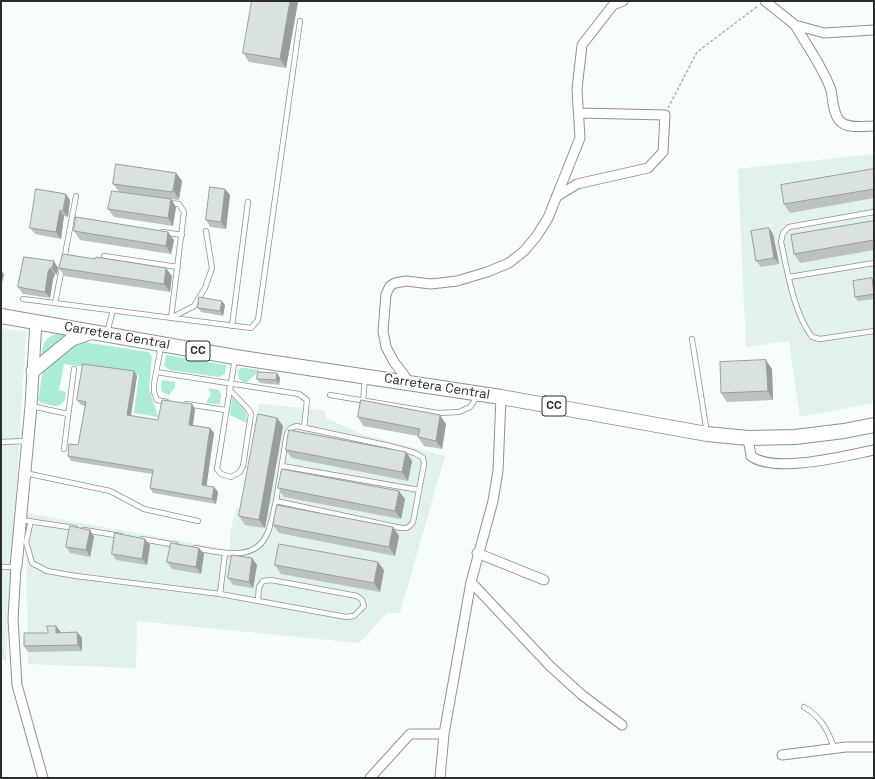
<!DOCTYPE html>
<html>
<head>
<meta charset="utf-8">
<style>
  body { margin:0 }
  #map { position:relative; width:875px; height:779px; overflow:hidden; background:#f6fdfb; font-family:"Space Grotesk",sans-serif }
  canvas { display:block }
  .frame { position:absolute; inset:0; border:2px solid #2a2d2c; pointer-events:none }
</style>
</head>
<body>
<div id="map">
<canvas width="875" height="779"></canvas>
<div class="frame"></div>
</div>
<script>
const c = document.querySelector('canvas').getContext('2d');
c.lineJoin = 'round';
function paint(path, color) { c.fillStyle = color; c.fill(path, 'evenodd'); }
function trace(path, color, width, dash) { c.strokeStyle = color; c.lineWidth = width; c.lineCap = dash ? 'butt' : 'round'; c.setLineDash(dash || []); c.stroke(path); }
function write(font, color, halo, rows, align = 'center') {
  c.font = font + ' "Space Grotesk",sans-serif'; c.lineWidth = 3; c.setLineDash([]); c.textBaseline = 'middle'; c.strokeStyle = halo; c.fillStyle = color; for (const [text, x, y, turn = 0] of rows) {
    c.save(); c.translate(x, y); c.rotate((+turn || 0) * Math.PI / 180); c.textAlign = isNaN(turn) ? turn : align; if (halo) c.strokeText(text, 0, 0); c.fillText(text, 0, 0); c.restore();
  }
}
const built = new Path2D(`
  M874 154V403L800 417 789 341 746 347 738 169Z
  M1 328 26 332 6 660H1Z
  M259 404 324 410 326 418 361 434 445 456 400 613H387L359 643 137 621 136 668 28 664 26 513 230 550V533L235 513 244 500Z`);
const green = new Path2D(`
  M62 333 73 334 41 358C43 343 45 335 62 333Z
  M83 342 149 352 152 357 149 388 158 417 134 413 139 375 64 364 59 390 66 392 65 400C59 410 50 405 40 402L38 400 43 370 73 345Z
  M166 355 226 365 225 374 219 377 170 370 164 366Z
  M241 368H244L260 370 246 383 239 380 238 370Z
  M162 380 175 382V387L169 395 162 392 161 387Z
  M208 388 219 390 221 395 220 404 206 403 211 394Z
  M232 397 246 412 247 423 230 415Z`);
const path = new Path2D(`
  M668 108 697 52 758 6`);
const service = new Path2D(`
  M169 203 179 204 184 212 171 318
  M874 212 789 227 783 233 781 242C788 273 793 311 812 337L820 339 874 331
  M163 232 182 235
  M104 256 178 267
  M64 260 76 196
  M789 277 874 263
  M23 299 251 328 258 320 300 21
  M55 303 62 268
  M171 318 194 306 205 288 212 268 206 231
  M232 326 248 202
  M107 333 113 310
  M692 339 707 433
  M161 346 154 384V392L157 400 167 402
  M156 372 299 394 307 400 304 428
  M229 389 248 409 251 414 243 466 240 472 231 477 221 474 217 469 235 358
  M330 395 438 413 459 412 470 407 478 396
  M363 401 365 378
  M186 404 226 410
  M31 406 68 414
  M296 426 390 446 415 453 423 458 424 464 413 522C409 529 404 529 396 527L276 501 287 433 291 428Z
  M1 442 28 441
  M64 449 74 369
  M282 466 419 490
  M25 473 110 491 144 509 198 521
  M21 520 75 528
  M31 521 26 542 32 563 47 571 76 576 220 594 225 553
  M84 530 121 536
  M142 539 176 545
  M195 548C218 552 255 563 267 534 272 524 273 512 276 501
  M1 567H16
  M220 594 346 617 354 616 364 606 362 600 357 596 271 580 263 581 259 587 258 600
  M804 707C821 717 828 730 834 748`);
const minor = new Path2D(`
  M765 1 795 25 824 33 874 30
  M795 25C807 46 823 67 831 90 833 99 833 116 841 122 849 129 864 126 874 126
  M556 197 577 184 648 168 663 152 665 115 579 113
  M410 383 394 362 386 347 383 331 386 294 390 286 395 283 406 281 431 284 457 281 487 272 509 263 524 251 536 237 548 218 580 138 577 89 582 45 613 5 623 1
  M748 438 751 456C775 474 845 456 874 450
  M477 553 544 580
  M16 567 13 619 17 685 43 778
  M471 582 550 666 582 695 622 725
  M782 755 846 747H874
  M370 778 410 734H444
  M440 778 444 734 471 582 493 501 498 471 501 397`);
const tertiary = new Path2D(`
  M16 567 31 406 36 321`);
const secondary = new Path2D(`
  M33 371 72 339 93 332`);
const primary = new Path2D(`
  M1 316 235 357 501 397 707 434 748 438 795 437 844 431 874 425`);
const wall = new Path2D(`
  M298 2 286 68 249 62 243 53Z
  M874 169V198L790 213 784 204Z
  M176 173 182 181 179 199 178 200 171 199 176 207 173 226 114 217 108 209 119 192 113 184Z
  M225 189 230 195 226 229 210 227 206 220Z
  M70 200 68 217 64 216 61 239 35 234 30 228Z
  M874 221V250L800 263 794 254Z
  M769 228 773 234 779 264 761 267 756 261Z
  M74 231 174 240 171 254 80 240Z
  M24 257 58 268 57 275 55 274 53 279 50 298 23 294 18 287Z
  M59 268 172 276 170 292 64 276Z
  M872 278 874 281V299L858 301 855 297Z
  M225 305 223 316 201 312 198 308Z
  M772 369 773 400 727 402 721 393Z
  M134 371 137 376 131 416 158 420 195 409 193 425 210 428 214 433 206 486 214 487 218 492 216 504 153 493 150 488 152 474 71 461 68 456 78 445 85 406 81 405 77 400Z
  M277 373 280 378 279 385 260 383 257 379Z
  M358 417 446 424 442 449 424 446 418 437V436L363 426Z
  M277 418 283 426 265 528 245 525 239 516Z
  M286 450 406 452 412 461 408 481 292 458Z
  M278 488 405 499 401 519 284 497Z
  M273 525 399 536 395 556 279 533Z
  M90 530 94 537 90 557 70 553 66 547Z
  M145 539 150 545 147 565 116 560 112 554Z
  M199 548 204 554 201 574 172 569 167 562Z
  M252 558 257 565 253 588 233 585 228 578Z
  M275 565 384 570 380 592 281 574Z
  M61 632V633L77 632 82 638V651L28 652 24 646 48 633Z`);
const shadedWall = new Path2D(`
  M290 1H297L298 2 286 68 280 59Z
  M176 173 182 181 179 199 173 190Z
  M225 189 230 195 226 229 221 222Z
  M66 194 70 200 68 217 63 211Z
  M171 199 176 207 173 226 168 218Z
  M60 210 64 216 61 239 56 232Z
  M769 228 773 234 779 264 774 258Z
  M168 232 174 240 171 254 166 246Z
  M54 261 58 268 57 275 52 268Z
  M50 268 55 274 53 279 50 298 45 292 48 272Z
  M166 268 172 276 170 292 164 284Z
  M1 270 4 274 1 288Z
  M872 278 874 281V292Z
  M222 301 225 305 223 316 220 311Z
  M766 360 772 369 773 400 768 391Z
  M134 371 137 376 130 420 127 415Z
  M277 373 280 378 279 385 276 380Z
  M192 404 195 409 192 430 189 425Z
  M440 415 446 424 442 449 436 441Z
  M277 418 283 426 265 528 259 520Z
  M210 428 214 433 206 490 202 485Z
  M406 452 412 461 408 481 402 472Z
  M214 487 218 492 216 504 212 499Z
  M399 491 405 499 401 519 395 511Z
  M393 527 399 536 395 556 389 547Z
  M90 530 94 537 90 557 86 550Z
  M145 539 150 545 147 565 142 559Z
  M199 548 204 554 201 574 196 567Z
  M252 558 257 565 253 588 249 582Z
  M378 562 384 570 380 592 374 583Z
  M56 626 61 632V639L56 633Z
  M77 632 82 638V651L78 645Z`);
const building = new Path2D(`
  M252 1H290L280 59 243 53Z
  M116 164 176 173 173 190 172 192 113 184Z
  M874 169V189L784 204 781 185Z
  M210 187 225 189 221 222 206 220Z
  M36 189 66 194 63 211 60 210 56 232 30 228Z
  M112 191 171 199 168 218 108 209Z
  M76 217 168 232 166 246 74 231Z
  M874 221V240L794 254 791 235Z
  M769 228 774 258 756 261 751 231Z
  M63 254 95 259 96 257 166 268 164 284 59 268Z
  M24 257 54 261 52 268H50L48 272 45 292 18 287Z
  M872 278 874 294 855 297 853 281Z
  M199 297 222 301 220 311 198 308Z
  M766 360 768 391 721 393 720 362Z
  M83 364 134 371 127 415 158 420 162 400 192 404 189 425 210 428 202 485 214 487 212 499 150 488 153 470 68 456 69 444 78 445 86 402 77 400Z
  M258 372 277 373 276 380 257 379Z
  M361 400 440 415 436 441 418 437 420 429 358 417Z
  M258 414 277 418 259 520 239 516Z
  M289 430 406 452 402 472 286 450Z
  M282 469 399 491 395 511 278 488Z
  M277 505 393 527 389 547 273 525Z
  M70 526 90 530 86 550 66 547Z
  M115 533 145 539 142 559 112 554Z
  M171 543 199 548 196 567 167 562Z
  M279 544 378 562 374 583 275 565Z
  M232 555 252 558 249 582 228 578Z
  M47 626H56V633L77 632 78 645 24 646V633H48Z`);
const shields = [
  [198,351,24],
  [554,406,24]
];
const shieldNames = [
  ["CC",198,351],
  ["CC",554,406]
];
const streetNames = [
  ["Carretera Central",117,336,10],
  ["Carretera Central",437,387,9]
];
paint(built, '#e1f1ec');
paint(green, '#aaecd7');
trace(service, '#8c9391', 6);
trace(minor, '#8c9391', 11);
trace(tertiary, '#8c9391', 13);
trace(secondary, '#8c9391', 15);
trace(primary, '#8c9391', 16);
trace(path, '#acb2b0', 1.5, [3, 2]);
trace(service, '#fff', 4.5);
trace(minor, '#fff', 9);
trace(tertiary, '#fff', 11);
trace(secondary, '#fff', 13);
trace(primary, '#fff', 14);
paint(wall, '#bbc2c0');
paint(shadedWall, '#999e9c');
paint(building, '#dae2df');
trace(building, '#999e9c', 1);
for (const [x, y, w] of shields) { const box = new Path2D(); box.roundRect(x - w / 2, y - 10, w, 20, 3); c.fillStyle = '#fff'; c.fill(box); trace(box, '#2a2d2c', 1); }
write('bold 12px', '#2a2d2c', null, shieldNames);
write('13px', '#2a2d2c', '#fff', streetNames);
</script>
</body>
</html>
